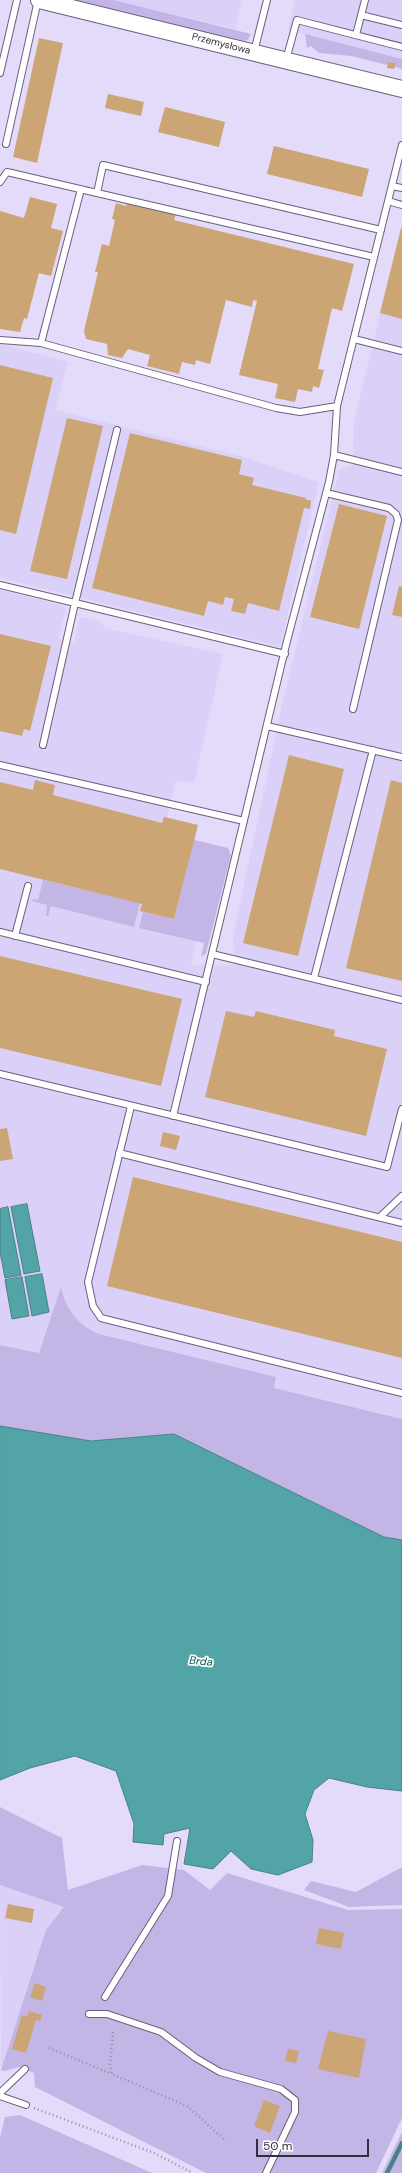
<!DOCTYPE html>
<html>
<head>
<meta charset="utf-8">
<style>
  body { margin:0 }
  #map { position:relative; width:402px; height:2173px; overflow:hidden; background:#e4dbfb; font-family:"DM Sans",sans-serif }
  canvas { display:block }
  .scale { position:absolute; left:256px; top:2139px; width:113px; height:18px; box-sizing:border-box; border:2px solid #322e3b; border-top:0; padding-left:5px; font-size:12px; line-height:14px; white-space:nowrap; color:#322e3b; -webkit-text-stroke:3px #fff; paint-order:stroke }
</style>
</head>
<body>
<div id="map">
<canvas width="402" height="2173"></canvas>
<div class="scale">50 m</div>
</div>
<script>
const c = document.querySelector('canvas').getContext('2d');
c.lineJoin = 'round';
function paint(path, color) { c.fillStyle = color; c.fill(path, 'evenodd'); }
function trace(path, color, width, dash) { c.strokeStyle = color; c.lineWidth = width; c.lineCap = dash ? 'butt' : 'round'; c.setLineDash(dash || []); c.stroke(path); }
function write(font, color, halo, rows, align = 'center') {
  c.font = font + ' "DM Sans",sans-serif'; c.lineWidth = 3.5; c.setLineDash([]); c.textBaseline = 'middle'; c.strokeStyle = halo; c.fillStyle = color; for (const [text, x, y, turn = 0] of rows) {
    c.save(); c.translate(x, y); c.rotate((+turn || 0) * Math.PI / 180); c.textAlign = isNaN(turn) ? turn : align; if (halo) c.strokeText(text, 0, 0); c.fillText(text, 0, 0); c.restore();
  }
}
const built = new Path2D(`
  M114 0H242L235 29Z
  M295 0H402V59L288 30Z
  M402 226V1419L274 1388 276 1377 99 1334 80 1323 72 1315 67 1306 61 1288 39 1353 0 1345V590L62 605 66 610 58 639 74 643 80 617 100 621 105 628 223 654 194 783 176 780 167 817 198 825 195 840 222 847 196 940 191 965H235L233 936 283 701 339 470 353 465 354 420Z
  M0 344 68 362 55 410 244 457 319 482 280 647 0 578Z
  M0 1885 65 1907 46 1930 1 2070Z`);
const green = new Path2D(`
  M74 0H114L251 34 248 40 242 41Z
  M305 34 402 59V69L395 67 396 63 389 62 387 65 352 56 319 53 311 46 307 48Z
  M194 840 228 848 231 855 206 953 201 957 204 943 139 928 143 912 174 919Z
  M43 880 140 903 134 927 51 906 48 916H46L47 905 32 901 33 899 38 900Z
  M61 1287C66 1310 77 1324 99 1334L276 1377 274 1388 402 1419V1540L384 1537 174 1434 91 1441 0 1426V1345L39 1353Z
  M0 1807 62 1838 68 1890 142 1865 184 1870 210 1890 227 1873 348 1910 402 1909V2118L376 2173H206L35 2087 34 2073 19 2067 5 2071 1 2070 46 1930 64 1907 0 1885Z
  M402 1867V1905L349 1907 304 1890 311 1881 356 1892Z
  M20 2115 152 2173H0V2138L5 2117Z
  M402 2132V2173H382L401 2134Z`);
const water = new Path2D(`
  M27 1204 40 1271 24 1274 11 1207Z
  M8 1207 21 1275 5 1278 0 1252V1209Z
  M42 1274 49 1312 32 1316 25 1277Z
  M22 1277 29 1316 12 1319 5 1280Z
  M0 1426 91 1441 174 1434 384 1537 402 1540V1791L367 1787 329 1778 314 1790 305 1814 313 1840 312 1862 278 1875 251 1869 231 1851 213 1869 184 1864 190 1828 164 1834 163 1845 133 1842 134 1824 116 1771 75 1756 30 1768 0 1780Z`);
const stream = new Path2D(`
  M387 2173 402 2143`);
const building = new Path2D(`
  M39 38 63 43 37 163 13 157Z
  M388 62 396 63 394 69 387 68Z
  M108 94 144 102 141 116 105 108Z
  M165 107 225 122 219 147 158 132Z
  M274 146 369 169 362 197 267 174Z
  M30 197 57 204 51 228 63 231 51 276 39 273 27 319 24 318 20 332 0 329V211L24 218Z
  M127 201 176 214 174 220 354 264 342 311 332 308 318 369 324 370 319 388 313 386 312 392 298 389 295 402 275 398 278 384 239 375 257 301 253 300 252 307 226 300 210 364 196 360 195 365 182 362 179 374 147 366 150 355 128 349 122 358 108 355 107 344 86 339 84 331 98 272H95L102 244 109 246 115 220 112 219 116 203 126 206Z
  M401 228H402V319L380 313Z
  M0 365 53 378 16 534 0 530Z
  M67 418 103 426 67 579 30 571Z
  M130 433 242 460 239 474 254 478 252 485 306 498V500H311L310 509 304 508 279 611 248 603 245 614 231 611 234 599 225 597 223 605 208 601 204 616 92 588Z
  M339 504 387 516 359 629 310 617Z
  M399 586 402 587V617L392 615Z
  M0 634 51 646 30 731 24 729 22 736 0 731Z
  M289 755 344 769 298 956 243 943Z
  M35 780 55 785 53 795 162 823 164 817 198 825 174 919 140 911 142 904 0 869V782L33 790Z
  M391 780 402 783V981L346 968Z
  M0 956 182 999 161 1086 0 1048Z
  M226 1011 254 1017 256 1011 335 1030 334 1036 387 1049 366 1136 205 1097Z
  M7 1128 13 1159 0 1161V1129Z
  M163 1132 180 1136 176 1150 160 1146Z
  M133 1177 402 1242V1358L107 1286Z
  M8 1904 34 1909 32 1923 5 1918Z
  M319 1928 344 1933 341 1949 316 1944Z
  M35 1983 46 1987 42 2001 30 1997Z
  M29 2011 42 2015 40 2021 36 2020 26 2053 12 2049 22 2015 27 2017Z
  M328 2031 366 2039 359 2078 318 2069Z
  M288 2049 299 2051 296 2063 285 2061Z
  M264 2100 280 2106 270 2133 254 2126Z`);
const path = new Path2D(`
  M113 2032 110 2064 112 2074 187 2106 226 2141
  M49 2048 112 2074
  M34 2108 154 2153 193 2173`);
const service = new Path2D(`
  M361 15 402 25
  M356 35 365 0
  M254 52 267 0
  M286 60 297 20 402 47
  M0 73 17 0
  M6 144 38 0
  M0 182 7 172 97 193
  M392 186 402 188
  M81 189 41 343 276 408 300 412 337 406
  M388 201 402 205
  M374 257 97 193 103 165 381 230
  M354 339 402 351
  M0 340 41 343
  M117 430 75 603 285 654
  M334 455 402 472
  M326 493 389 508 396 514 398 520 353 709
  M0 585 75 603 43 745
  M267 726 402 757
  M0 765 244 821
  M0 932 206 982
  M15 936 28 886
  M212 954 402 1000
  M314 978 373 750
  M0 1074 387 1167 402 1109
  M131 1106 88 1282 93 1306 101 1318 402 1393
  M173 1116 287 641 329 482 334 455 337 406 402 145
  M119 1153 402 1223
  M380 1217 402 1196
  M105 1997 168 1896 177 1841
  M89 2014H107L161 2032 196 2058 220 2072 281 2089 295 2100V2112L266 2173
  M0 2093 25 2069
  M0 2096 26 2105`);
const tertiary = new Path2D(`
  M39 0 402 89`);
const streetNames = [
  ["Przemysłowa",221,44,14]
];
const waterNames = [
  ["Brda",201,1662,5]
];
paint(built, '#dbd0f7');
paint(green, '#c4b5e7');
paint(water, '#53a4a6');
trace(water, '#498186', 1);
trace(stream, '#498186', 4.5);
paint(building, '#cca574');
trace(service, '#69607c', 8);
trace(tertiary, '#69607c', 18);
trace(path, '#948da5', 2.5, [1, 3]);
trace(service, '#fff', 6);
trace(tertiary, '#fff', 16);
write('10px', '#322e3b', '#fff', streetNames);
write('italic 11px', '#0c5556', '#fff', waterNames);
</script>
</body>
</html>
